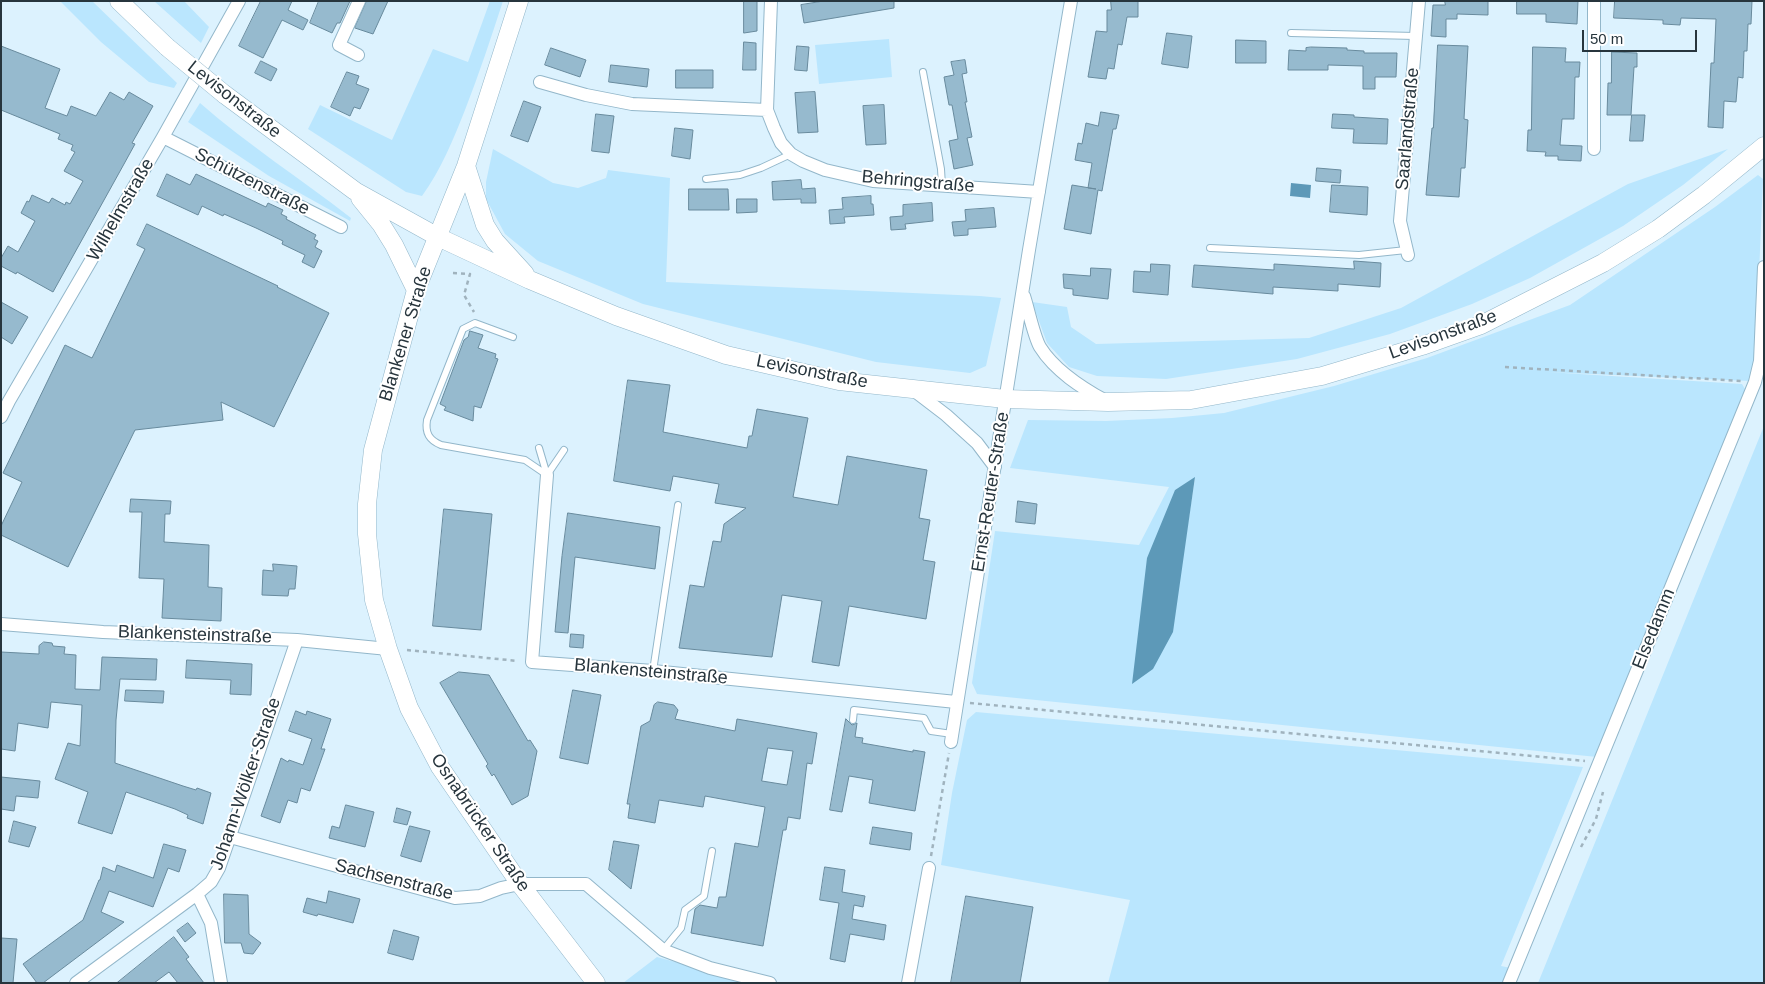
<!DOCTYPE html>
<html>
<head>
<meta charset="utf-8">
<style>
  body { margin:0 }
  #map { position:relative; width:1765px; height:984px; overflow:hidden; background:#dcf2fe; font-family:Helvetica,sans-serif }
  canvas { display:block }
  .frame { position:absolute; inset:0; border:2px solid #27353d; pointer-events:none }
  .scale { position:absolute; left:1582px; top:30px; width:115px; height:22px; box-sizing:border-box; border:2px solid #27353d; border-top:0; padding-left:6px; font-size:15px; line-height:18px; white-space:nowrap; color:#27353d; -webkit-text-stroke:4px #fff; paint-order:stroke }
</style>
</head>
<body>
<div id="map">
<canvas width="1765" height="984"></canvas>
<div class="frame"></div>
<div class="scale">50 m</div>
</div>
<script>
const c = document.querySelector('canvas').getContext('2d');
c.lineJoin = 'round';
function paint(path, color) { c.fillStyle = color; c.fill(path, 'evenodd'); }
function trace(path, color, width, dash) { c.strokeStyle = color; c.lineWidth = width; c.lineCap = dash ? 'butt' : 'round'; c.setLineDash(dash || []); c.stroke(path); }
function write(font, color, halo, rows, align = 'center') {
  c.font = font + ' Helvetica,sans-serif'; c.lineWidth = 4; c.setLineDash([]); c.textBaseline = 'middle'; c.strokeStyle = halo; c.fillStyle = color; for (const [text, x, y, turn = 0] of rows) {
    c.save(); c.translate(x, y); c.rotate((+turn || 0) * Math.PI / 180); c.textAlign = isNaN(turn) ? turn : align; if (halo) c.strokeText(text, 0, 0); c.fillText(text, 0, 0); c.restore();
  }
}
const green = new Path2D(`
  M60 1H92L177 83 174 88 149 82 101 42Z
  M154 1H184L209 27 201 43Z
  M490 1H503C491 38 479 74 465 110 453 140 441 170 422 196L406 192 308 129 320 105 392 140 433 49 468 62Z
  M889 39 892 77 819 84 815 45Z
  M200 103C248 145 301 179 351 218L350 221 269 176 188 122Z
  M493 149 553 183 578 188 606 178 608 170 670 178 666 282 980 296 1001 298 986 366 970 373 876 362 643 304 538 261 505 234 486 199V182Z
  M1728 149 1683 185 1623 226 1530 278 1472 304 1390 334 1297 359 1166 379 1097 376 1069 367 1047 343 1032 302 1067 307 1071 327 1096 344 1309 338 1401 308 1628 184Z
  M1758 175 1763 179 1756 345 1750 381 1547 372 1742 384 1746 391 1597 757 977 694 972 683 995 531 1139 545 1169 487 1010 468 1028 420 1106 421 1172 418 1224 413 1334 386 1427 358 1570 305 1715 207ZM1195 478 1182 562 1175 490Z
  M1764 426V983H1538Z
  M976 712 1583 767 1501 966 1511 968 1506 983H1108L1130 900 941 865 952 793 967 720Z
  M657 957 753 983H623Z`);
const water = new Path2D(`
  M1291 183 1311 185 1310 198 1290 196Z
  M1195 477 1173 632 1153 669 1132 684 1147 558 1175 490Z`);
const building = new Path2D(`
  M261 1H292L288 10 308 20 303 30 282 20 263 58 239 46Z
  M319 1H350L340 23H337L332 33 310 23Z
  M367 1H388L373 34 355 28Z
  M744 1H757V31L744 33Z
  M824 1H894V8L804 23 801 5Z
  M1111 1H1138V17H1127L1122 45 1118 44 1114 69 1108 68 1106 79 1088 77 1096 31 1107 32V10H1111Z
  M1445 1H1488V15L1457 14V19H1446V37L1431 36 1433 5H1445Z
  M1517 1H1578L1577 24 1546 22V14H1517Z
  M1615 1H1752L1751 24H1748L1747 51H1744L1743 78 1738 77 1736 102 1724 101 1723 128 1708 127 1711 63H1714L1716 19 1681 18 1680 25 1663 24V20L1614 18Z
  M1167 33 1192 36 1188 68 1162 64Z
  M1236 40 1266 41V63H1236Z
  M744 42 756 43V70H743Z
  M1438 45 1468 46 1464 119 1468 120 1465 168H1461L1459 197 1426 195 1432 128H1433Z
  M1 46 60 69 45 108 67 116 71 106 96 116 110 92 124 100 129 92 153 106 132 143 135 144 124 164 53 292 17 272 16 274 1 266V258L8 246 18 252 35 221 21 213 27 201 29 202 32 195 49 203 52 198 65 205 66 202 70 204 83 181 64 171 75 152 71 150 73 145 58 139 60 134 1 110Z
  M797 46 809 47 807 71 795 70Z
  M1311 47 1347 48V50L1364 51V53H1397L1396 77H1375V89H1363V66L1328 65V70H1288L1289 50 1306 51V48Z
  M1533 47 1566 48 1565 62H1580L1579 77H1575L1574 119H1562L1560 145 1582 146 1581 161 1558 160V156H1545L1546 152 1527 151 1528 130H1531Z
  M551 48 586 60 580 77 545 65Z
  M1612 52 1637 53V67H1634L1631 115H1607L1608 83H1611Z
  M965 60 967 73 962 74 967 102H965L972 137 967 138 973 165 954 169 949 141 958 139 952 105H949L944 77 954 75 951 62Z
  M261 61 277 69 271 81 255 73Z
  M611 65 649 69 647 87 609 82Z
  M676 70H713V88H676Z
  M347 72 359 76 356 84 369 89 360 109 354 107 350 116 331 107Z
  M815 92 818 132 798 133 795 93Z
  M524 101 541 107 528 142 511 136Z
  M884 105 886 144 866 145 863 106Z
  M1101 112 1119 115 1116 129H1113L1102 191 1098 190 1091 234 1064 229 1072 185 1096 189 1088 188 1092 163 1075 160 1078 143 1082 144 1086 123 1098 126Z
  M596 114 614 116 609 153 592 151Z
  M1333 114 1354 115V117L1388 119 1387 144 1353 143 1354 129 1332 128Z
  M1632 115H1645L1643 141H1630Z
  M675 128 693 130 690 159 672 156Z
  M1317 168 1341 170 1340 183 1316 181Z
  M167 174 190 185 196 174 266 207 268 203 283 210 281 214 287 217 286 219 316 235 314 239 318 241 315 247 322 251 314 268 302 262 305 255 282 244 283 241 256 228 224 214 223 216 202 206 198 215 157 196Z
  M801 180 802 189 815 188 816 203H801V199L773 200 772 182Z
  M1332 185 1368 187 1367 215 1330 212Z
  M689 189H728L729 210H689Z
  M871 196V204H873L874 215 844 217 845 223 830 224 829 210 843 209 842 198Z
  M737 199H757V212L737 213Z
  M932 203 933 221 905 224 906 229 891 230 890 217 903 216V205Z
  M994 208 996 227 968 229V235L954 236 952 222 966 221 965 210Z
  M147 224 278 286 277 287 329 313 274 427 221 402 223 420 135 430 68 567 1 535V526L22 482 3 473 65 345 92 358 145 249 137 245Z
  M1354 261 1381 263 1380 287 1338 284V291L1273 287V294L1192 287 1194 265 1274 270V264L1354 269Z
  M1151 264 1170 265 1168 295 1133 292 1134 271 1150 272Z
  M1091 268 1111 269 1108 299 1073 295V289L1064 288 1063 274 1090 276Z
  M1 302 28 317 12 344 1 337Z
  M470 331 483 335 478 348 496 354 495 358 498 359 481 408 474 406 473 421 444 410 446 407 440 404 464 340 468 337Z
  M628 380 670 385 663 432 747 448 749 436H752L757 409 808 418 793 497 838 505 847 456 927 470 919 518 930 520 923 560 935 562 926 619 849 606 839 666 812 662 822 601 782 595 772 657 679 648 690 585 704 587 713 541 721 542 724 524 746 508 715 503 719 484 673 476 670 491 614 481Z
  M131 499 171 501 170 514H165L164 542 209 545 208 587 222 588 221 621 162 618 164 579 139 578 142 512H130Z
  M1018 501 1037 504 1035 524 1016 522Z
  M444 509 492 514 481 630 433 626Z
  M568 513 660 527 655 569 575 557 568 633 555 632 562 556Z
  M273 564 297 566 295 589H289L288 596 262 595 263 570 273 571Z
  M571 634 584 635 583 648 570 647Z
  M44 642 52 643 53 646 65 647 64 654 76 655 75 689 100 690 102 657 157 659 156 680 120 679 116 720 115 763 183 786 196 790 197 788 211 793 203 824 187 818 188 815 175 809 126 792 112 834 78 823 88 792 55 779 68 743 80 746 82 705 51 702 48 728 18 723 15 751 1 749V652L39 654V646Z
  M187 660 252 664 251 695 230 694 231 680 186 678Z
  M459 672 489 675 528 741 530 740 537 751 528 796 512 805 494 774 492 776 486 766 488 764 440 683Z
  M126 690 164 691 163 703 125 701Z
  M573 690 601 695 588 764 560 758Z
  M658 702 674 705 678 710 675 719 735 731 737 719 817 733 812 764 807 763 800 819 788 817 786 830H783L763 946 691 933 695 909 700 905 717 908 719 897H726L735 843 758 847 765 807 705 796 703 807 659 800 655 823 628 818 630 804H627L641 726 650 721 654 705ZM768 748 793 751 787 785 762 781Z
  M296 711 306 715 307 711 331 719 321 749H325L310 791 301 788 297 803 288 800 280 823 261 816 281 758 288 762 289 760 303 765 312 739 289 731Z
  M846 719 852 725 857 723 855 737 863 738 862 743 913 752V750L925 752 915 811 869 803 873 780 849 776 842 812 830 810Z
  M1 777 40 781 38 798 16 796 14 811 1 809Z
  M346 805 374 812 365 847 329 838 332 826 339 828Z
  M397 808 411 812 407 825 394 822Z
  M14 821 36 827 29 847 9 842Z
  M410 826 430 831 421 862 401 856Z
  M873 827 912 833 910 850 870 844Z
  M614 841 639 845 631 889 609 870Z
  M164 844 186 850 179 872 168 868 153 907 109 891 101 912 124 922 43 983H37L23 964 83 920 99 880H100L103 867 115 872 117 865 153 878Z
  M825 867 845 870 842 892 865 896 863 907 854 905 852 919 886 925 884 940 850 934 845 962 830 959 839 903 820 900Z
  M329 891 360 899 353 923 318 914 317 916 303 912 307 898 326 903Z
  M224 894 248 895 249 934 261 943 253 954 244 953 241 943H225Z
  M966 896 1033 907 1020 983H951Z
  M188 923 196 933 185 942 177 931Z
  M394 930 419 937 413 960 388 953Z
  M174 937 189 957 186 959 204 983H178L169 972 154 983H117Z
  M1 938 17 939 13 983H1Z`);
const path = new Path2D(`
  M453 273 470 274 464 295 474 312
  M1505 367 1741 381
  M407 650 518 661
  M970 703 1585 761
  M1581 847 1596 819 1603 792
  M931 856 949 753`);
const service = new Path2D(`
  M1291 33 1415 36
  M923 72 941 169 942 186
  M706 179 740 175 761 168 791 154
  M1210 248 1359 255 1406 250
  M513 337 475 323 463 329 427 420C425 433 429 440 441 445L525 460 547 475
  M539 448 547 475
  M547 475 564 450
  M653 671 678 505
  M853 720 854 710 924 718 931 731 952 734
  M663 950 681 928 685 910 704 896 712 851`);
const minor = new Path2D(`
  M771 1 767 110 774 128 781 143 791 154 803 161 825 170 873 181 1039 192
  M1594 1V149
  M358 55 339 45 359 1
  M540 82 586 95 632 104 767 110
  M163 137 341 227
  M1408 255 1400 221 1419 1
  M1024 296C1028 308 1034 337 1040 347 1055 371 1082 388 1106 401
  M912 389 946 415 977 443 995 467
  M1 417 9 401 163 137 239 1
  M547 475 532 662 653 671 956 702
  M1 624 103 632 297 640 388 649
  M951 742 1029 250 1071 1
  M230 837 455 898 480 896 501 888 520 884H586L663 950 710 968 770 983
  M197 894 211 923 221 983
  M76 983 197 894 211 882 219 868 297 640
  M908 983 929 868
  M1509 983 1755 382 1760 361 1764 267`);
const secondary = new Path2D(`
  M119 1 167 47
  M519 1 466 166 416 290 373 450 367 504V534L374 600 388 649 409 708 440 767 520 884 596 983
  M224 94 355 191 438 237 530 280 616 316 726 355 839 381 1005 399 1108 402 1191 400 1322 376 1422 346 1481 325 1603 263 1658 229 1704 195 1764 146
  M466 166 485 225 495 241 525 274
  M360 198 381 224 394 245 416 290`);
const secondaryBridge = new Path2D(`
  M167 47 224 94`);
const streetNames = [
  ["Levisonstraße",234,100,38],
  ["Saarlandstraße",1408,129,-85],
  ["Schützenstraße",252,182,27],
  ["Behringstraße",918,182,5],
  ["Wilhelmstraße",121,210,-60],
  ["Blankener Straße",406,334,-73],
  ["Levisonstraße",1443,335,-20],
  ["Levisonstraße",812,372,11],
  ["Ernst-Reuter-Straße",991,492,-81],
  ["Elsedamm",1654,629,-68],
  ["Blankensteinstraße",195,635,2],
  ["Blankensteinstraße",651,672,5],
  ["Johann-Wölker-Straße",246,784,-71],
  ["Osnabrücker Straße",480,823,56],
  ["Sachsenstraße",394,880,14]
];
paint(green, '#bae6fe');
paint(water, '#5d99b8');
paint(building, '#96bace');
trace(building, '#688a9d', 1);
trace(service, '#93b7ca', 8);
trace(minor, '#93b7ca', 14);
trace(secondary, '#93b7ca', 19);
trace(path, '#a0b3be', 2.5, [4, 4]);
trace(service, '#fff', 6);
trace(minor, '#fff', 12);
trace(secondary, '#fff', 18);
trace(secondaryBridge, '#93b7ca', 19, []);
trace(secondaryBridge, '#fff', 18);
write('18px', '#27353d', '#fff', streetNames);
</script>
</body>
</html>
